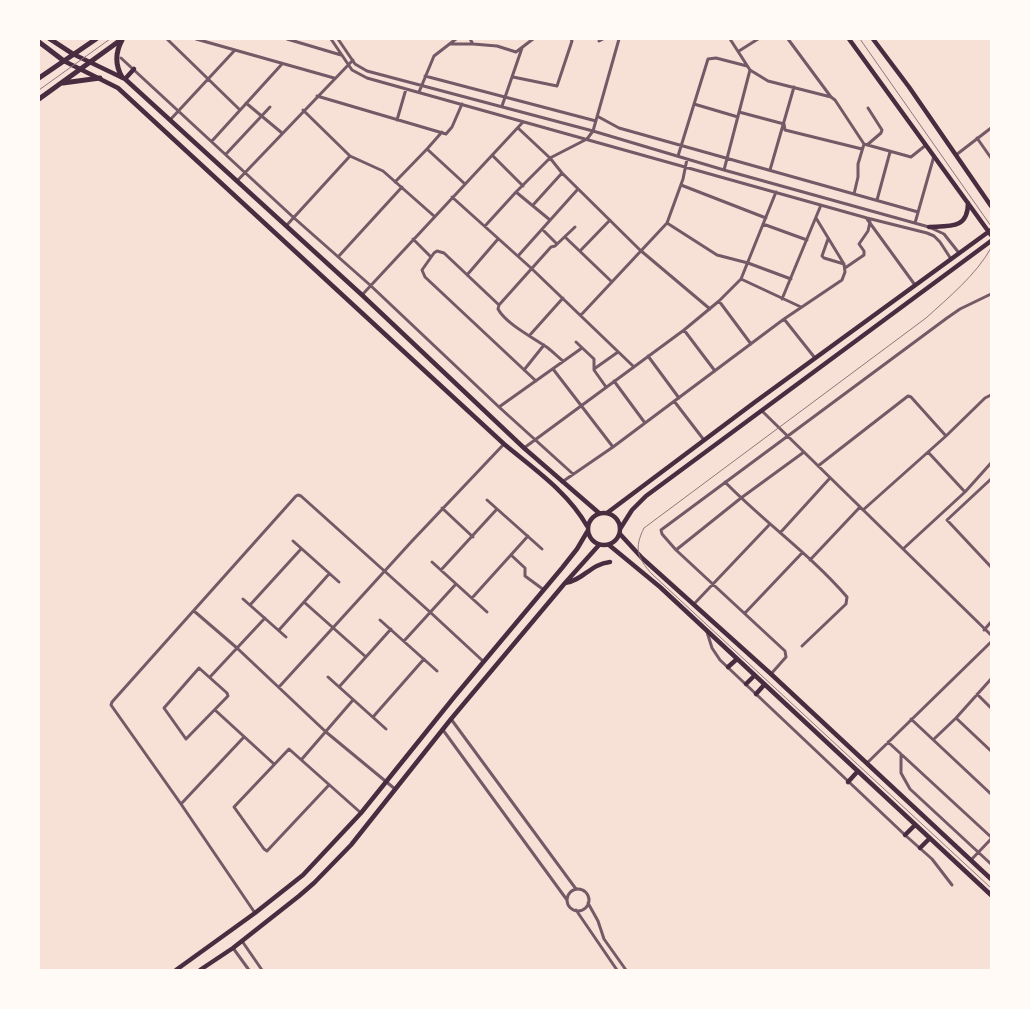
<!DOCTYPE html>
<html>
<head>
<meta charset="utf-8">
<style>
  body { margin:0 }
  #map { position:relative; width:1030px; height:1009px; overflow:hidden; background:#f7e1d7; font-family:Mulish,sans-serif }
  canvas { display:block }
  .frame { position:absolute; inset:0; border:40px solid #fffaf5; pointer-events:none }
</style>
</head>
<body>
<div id="map">
<canvas width="1030" height="1009"></canvas>
<div class="frame"></div>
</div>
<script>
const c = document.querySelector('canvas').getContext('2d');
c.lineJoin = 'round';
function trace(path, color, width, dash) { c.strokeStyle = color; c.lineWidth = width; c.lineCap = dash ? 'butt' : 'round'; c.setLineDash(dash || []); c.stroke(path); }
const minor = new Path2D(`
  M167 39 240 110
  M196 39 334 78
  M287 39 341 55
  M331 39 352 70 367 78 867 218 927 233 934 236 940 242 951 259
  M338 39 355 64 367 71 593 131 724 170 929 227 944 234 959 253
  M470 39 473 44 497 46 516 52 533 39
  M730 39 750 70 768 81 831 97 835 100 864 144 911 157 926 145
  M788 39 831 97
  M599 41 603 39
  M450 44H473
  M739 51 758 39
  M121 58 293 217 370 285 499 407 573 474
  M425 76 596 121
  M513 77 557 86 572 41 571 39
  M419 92 434 56 456 39
  M317 96 446 134 452 127 462 104
  M246 103 282 133
  M694 104 738 117
  M502 106 522 48
  M303 110 350 156 383 171 434 216
  M739 112 784 124 785 130 862 149
  M597 116 619 128 918 212
  M170 120 235 50
  M397 120 406 89
  M518 128 550 158 562 173 640 250 710 309
  M442 132 427 149 465 184
  M977 138 991 158
  M212 141 282 64
  M867 145 881 133 882 130 868 108
  M226 154 270 107
  M492 155 523 186
  M956 155 991 128
  M678 156 708 59 716 58 747 66
  M724 170 750 70
  M770 170 794 87
  M237 181 353 60
  M395 182 427 149
  M681 185 766 218
  M854 194 858 177V164L864 144
  M452 197 531 268 633 366
  M877 200 890 152
  M533 205 562 173
  M867 219 915 285
  M550 220 516 192 550 158 587 139 593 131 619 39
  M667 223 717 255 748 263 791 279
  M915 223 934 156
  M763 224 807 240
  M286 226 350 156
  M485 226 516 192
  M542 229 557 244
  M565 237 612 282
  M413 239 431 257
  M828 239 822 256 824 258 844 264
  M580 251 610 220
  M518 256 578 189
  M338 257 402 187
  M845 268 864 255V251L859 244 868 231 870 222
  M467 275 498 239
  M741 279 801 307
  M362 295 523 122
  M782 299 821 205
  M719 301 751 344
  M499 305 551 247 555 246 575 227
  M581 315 667 223 683 179 687 159
  M784 319 815 358
  M684 330 715 371
  M529 336 563 298
  M576 342 594 359V370L606 387
  M648 356 679 398
  M553 369 613 447
  M594 369 618 352
  M524 370 544 345
  M536 381 425 277 422 270 434 253 437 251 444 253 499 305 498 309C506 324 534 338 548 348 553 352 558 357 563 361
  M614 381 645 423
  M674 401 704 440
  M499 407 582 348
  M762 411 991 635
  M524 448 684 330 719 301 741 279 776 192
  M928 452 965 492
  M818 466 908 396 911 397 946 436
  M991 479 947 520 991 567
  M562 482 613 447 784 319 842 280 845 272 844 264 816 218
  M725 482C764 522 811 555 847 597L846 604 802 646
  M487 500 542 549
  M442 508 473 537
  M863 510 946 436 985 398 991 395
  M780 533 830 478
  M293 541 339 582
  M903 549 965 492 991 463
  M676 550 741 498 804 452
  M511 555 525 568V576L544 590
  M810 560 860 507
  M432 562 487 612
  M441 570 497 509
  M472 598 528 536
  M243 599 286 637
  M304 602 366 657
  M694 604 770 524
  M250 605 301 549
  M194 611 237 648 326 732 395 789
  M745 613 802 553
  M380 620 437 671
  M279 630 329 574
  M984 630 991 622
  M707 632 712 648 720 660 905 835 932 859 952 885
  M404 641 456 584
  M199 668 227 693 228 696 186 739 164 708Z
  M771 674 786 657 785 651 676 550 662 534 661 530 947 318 960 309 991 294
  M210 677 265 618
  M328 677 386 729
  M279 687 412 541 504 444
  M339 687 391 629
  M977 694 991 708
  M215 710 274 764
  M373 717 424 659
  M956 718 991 751
  M451 719 576 889
  M911 719 991 794
  M443 730 567 900
  M934 739 956 718 991 679
  M888 742 991 837
  M901 754V773L910 789 991 864
  M302 759 353 700
  M867 763 991 642
  M329 785 267 851 264 849 234 807 289 749 361 813
  M181 804 244 737
  M971 860 991 839
  M567 900a11 11 0 1 1 22 0a11 11 0 1 1-22 0Z
  M588 903 598 921 604 939 626 970
  M576 910 617 970
  M255 913 181 804 111 705 112 702 296 496 298 495 301 496 430 612 484 662
  M242 941 262 970
  M233 948 249 970`);
const secondary = new Path2D(`
  M849 39 991 235
  M873 39 909 87 991 206
  M73 54 125 79 362 295 524 448 599 513
  M64 61 118 88 504 444C534 469 568 492 587 526
  M125 79 134 69
  M929 227C950 226 968 229 968 203
  M588 529a16 16 0 1 1 32 0a16 16 0 1 1-32 0Z
  M607 513 755 402 991 230
  M620 529 632 510 646 496 991 241
  M620 534 642 558 771 674 991 879
  M609 545 660 587 991 895
  M565 583C584 580 590 564 610 562
  M728 667 737 659
  M746 684 754 676
  M756 694 764 685
  M848 782 858 771
  M905 835 915 825
  M920 848 930 838
  M176 970 255 913 303 875 361 813 455 696 562 568 577 549 587 532
  M200 970 233 948 299 896 314 883 351 845 451 719 565 583 599 545`);
const primary = new Path2D(`
  M50 39 73 54
  M122 40C115 53 115 65 122 77
  M39 42 64 61
  M39 78 96 39
  M63 83 100 78
  M39 99 122 39`);
const tram = new Path2D(`
  M860 39 991 226
  M39 90 110 39
  M991 248C976 275 949 297 926 318L644 528C634 548 637 558 652 574L991 888`);
trace(minor, '#755966', 3);
trace(secondary, '#4a2c40', 4.5);
trace(primary, '#4a2c40', 5);
trace(tram, '#8f747c', 1);
</script>
</body>
</html>
